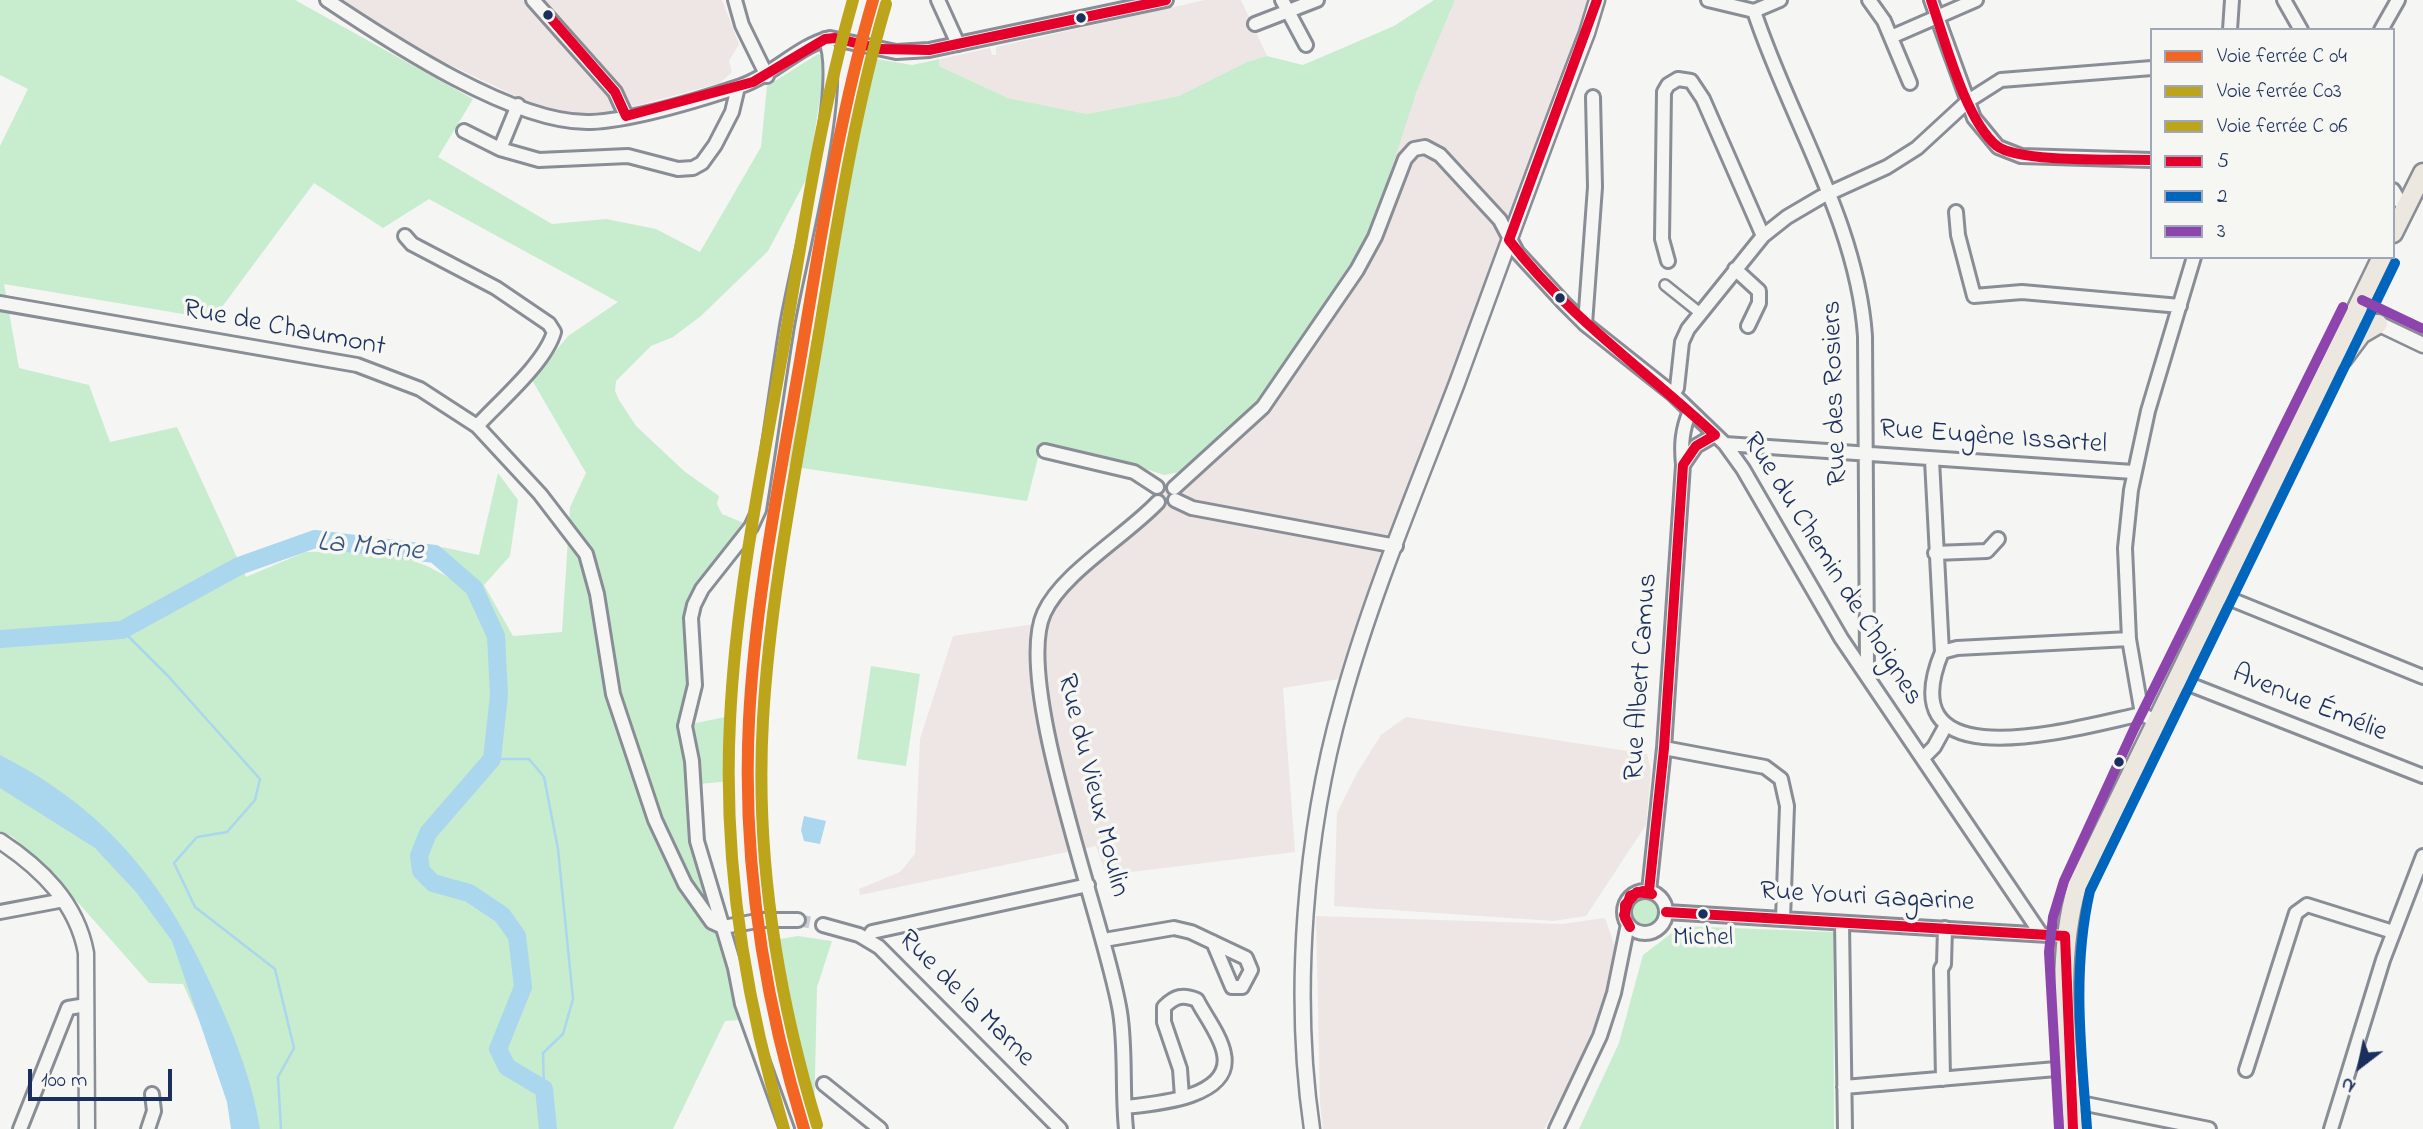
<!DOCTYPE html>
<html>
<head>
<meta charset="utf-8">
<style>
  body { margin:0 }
  #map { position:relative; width:2423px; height:1129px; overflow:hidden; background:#f5f5f3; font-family:"Indie Flower",sans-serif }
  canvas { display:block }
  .legend { position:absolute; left:2150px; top:28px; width:245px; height:231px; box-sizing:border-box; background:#f6f6f2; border:2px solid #9ea6b7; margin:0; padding:9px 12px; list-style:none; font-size:21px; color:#1b2f5e }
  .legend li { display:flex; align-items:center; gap:14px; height:35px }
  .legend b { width:35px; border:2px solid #9ea6b7 }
  .north { position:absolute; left:2325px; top:1031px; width:70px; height:70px; -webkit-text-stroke:5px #f6f6f2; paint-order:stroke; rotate:212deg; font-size:19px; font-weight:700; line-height:28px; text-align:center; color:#1b2f5e }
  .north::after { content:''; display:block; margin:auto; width:24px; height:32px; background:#1b2f5e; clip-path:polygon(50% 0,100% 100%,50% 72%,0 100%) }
  .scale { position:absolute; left:28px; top:1069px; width:144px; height:32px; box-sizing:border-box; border:4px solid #1b2f5e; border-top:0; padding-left:9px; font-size:21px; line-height:24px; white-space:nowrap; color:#1b2f5e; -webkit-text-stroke:5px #f6f6f2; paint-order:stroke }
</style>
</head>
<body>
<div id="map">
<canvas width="2423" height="1129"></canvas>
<ul class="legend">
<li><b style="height:9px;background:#f26522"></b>Voie ferrée C 04</li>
<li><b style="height:9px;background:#bca51b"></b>Voie ferrée C03</li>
<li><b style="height:9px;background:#bca51b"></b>Voie ferrée C 06</li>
<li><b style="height:9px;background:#e4002b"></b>5</li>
<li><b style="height:9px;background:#0065bd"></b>2</li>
<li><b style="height:9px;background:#8e44ad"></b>3</li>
</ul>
<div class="north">N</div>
<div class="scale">100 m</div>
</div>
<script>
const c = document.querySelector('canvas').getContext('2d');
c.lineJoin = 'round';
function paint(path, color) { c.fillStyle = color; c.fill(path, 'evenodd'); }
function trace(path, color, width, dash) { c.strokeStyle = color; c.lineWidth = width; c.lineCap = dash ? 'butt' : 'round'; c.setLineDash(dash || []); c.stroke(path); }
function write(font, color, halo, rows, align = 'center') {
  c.font = font + ' "Indie Flower",sans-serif'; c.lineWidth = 7; c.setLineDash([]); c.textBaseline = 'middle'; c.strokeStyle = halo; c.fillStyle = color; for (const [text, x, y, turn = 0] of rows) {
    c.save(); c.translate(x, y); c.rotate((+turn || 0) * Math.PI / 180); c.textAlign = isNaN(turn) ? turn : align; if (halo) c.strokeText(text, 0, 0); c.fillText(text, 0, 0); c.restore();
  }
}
const built = new Path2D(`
  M337 0H722L739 44 729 61 732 72 720 83 602 115 545 110 423 52Z
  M1205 0H1241L1267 56 1247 62 1179 96 1087 114 1008 98 939 66 941 59 990 48 992 55H996V47Z
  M1455 0H1589L1339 679 1283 688 1295 852 1106 875 1096 846 860 895 859 889 900 872 915 854 920 739 953 636 1034 624 1049 590 1256 406 1416 93Z
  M1406 717 1647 754 1651 771 1646 825 1586 916 1554 921 1334 906 1337 813 1357 773 1381 735Z
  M1316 916 1562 924 1605 918 1617 953 1599 1015 1571 1080 1544 1129H1323L1320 1103Z`);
const green = new Path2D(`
  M0 0H295L473 99 438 157 552 224 606 219 656 229 700 252 761 147 767 86 818 54 826 58 808 176 768 251 701 316 673 337 651 346 616 381 615 391 619 400 636 426 684 471 719 496 717 504 722 514 746 524 685 604 691 683 678 726 687 765 691 842 741 1020 725 1021 673 1129H235L215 1056 183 984 149 983 82 907 13 837 0 831V146L28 89 0 75ZM314 183 383 228 429 199 618 302 568 336 532 380 586 473 570 507 562 632 513 636 484 585 510 556 518 500 498 473 479 555 442 547 452 579 427 566 383 550 305 552 246 577 177 427 110 442 89 385 19 368 4 284 213 319Z
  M1434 0H1455L1416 93 1373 226 1332 303 1256 406 1185 471 1164 475 1125 462 1041 446 1027 501 788 466 865 57 912 65 940 59 939 66 1008 98 1087 114 1179 96 1247 62 1267 56 1303 65 1394 26Z
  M871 666 920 674 906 766 857 759Z
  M735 715 731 781 699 784 691 724Z
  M1631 912a13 13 0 1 1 26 0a13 13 0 1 1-26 0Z
  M1681 926 1833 932 1834 1129H1579L1619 1043 1643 955Z
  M798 936 832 941 817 987 814 1120 780 997 774 940Z`);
const water = new Path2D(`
  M0 755C112 812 169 889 219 1002 237 1042 253 1085 260 1129H231L227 1102 172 941 136 892 95 848 0 788Z
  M804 816 826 821 820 844 804 841 801 830Z`);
const stream = new Path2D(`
  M122 630 168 676 260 779 255 800 227 832 197 837 174 863 195 907 275 969 294 1048 278 1077 281 1129
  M492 759H529L544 777 558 849 573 999 563 1034 543 1053 544 1089`);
const river = new Path2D(`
  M0 639 122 630 239 566 315 539 435 554 474 588 496 636 499 695 492 759 428 833 419 856 421 871 433 883 469 893 502 915 517 936 523 987 498 1049 507 1067 544 1089 548 1129`);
const minorTunnel = new Path2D(`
  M798 920 823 925`);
const pedestrian = new Path2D(`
  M1665 285 1700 313`);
const minor = new Path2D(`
  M327 0C390 42 515 125 591 122 634 120 699 100 741 86 773 75 798 46 830 38L896 52 929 50 1166 0
  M533 0 615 92 626 116
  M735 0 742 25 767 76
  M938 0 958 44
  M1282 0 1306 45
  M1708 0 1754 11C1789 118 1857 221 1865 336L1867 665 1862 669
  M1869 0 1884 21 1910 83
  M1931 0 1974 118 1998 147 2021 156 2152 160
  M2284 0 2301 30
  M1754 11 1780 0
  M1255 24 1317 0
  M2230 30 2232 0
  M2381 30 2398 0
  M1891 37 1976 0
  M518 105 500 149 539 160 628 156 678 169 693 168 702 163 715 145 732 112 738 87
  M464 131 500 149
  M2393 190 2400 202 2406 206
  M1956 212 1958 235 1974 296 2022 292 2180 306
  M405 236 412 244 496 288 549 324 554 332C545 363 500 401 477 426
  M1668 261 1662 239 1664 92 1668 85 1678 79 1691 81 1703 99 1763 236
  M1735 269 1759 291V303L1748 326
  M0 303 357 365 420 389 477 426 540 494 586 554 597 594 613 694 655 820 685 884 712 922 723 927
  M1585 324 1595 187 1593 97
  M1673 394 1677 388 1682 342 1688 329 1763 236 1787 217 1821 197 1887 167 1917 148 1968 101 2001 80 2152 68
  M1725 444 2133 472
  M1045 451 1134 472 1157 487
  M1932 460 1942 652
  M1683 465 1696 446 1715 435
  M1174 488 1263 407 1357 270 1375 237 1405 159 1414 149 1425 147 1440 155 1500 220 1517 252 1564 303 1585 324 1673 394 1725 444 1743 469 1841 638 2041 934
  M1175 500 1192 508 1396 546
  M1935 553 1987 551 1998 539
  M2218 594 2423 677
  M2129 639 1957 648 1942 652C1887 785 2079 727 2142 714L2155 721
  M2176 679 2423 776
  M2142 714 2129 639 2125 548 2131 490 2148 411 2194 257
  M1664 748 1765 767 1781 779 1787 806 1783 919
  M1923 758 1934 747 1945 727
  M1624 912a21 21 0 1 1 42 0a21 21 0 1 1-42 0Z
  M1649 891 1664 748 1683 465C1681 445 1682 430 1690 411
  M0 912 64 900
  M1666 912 2065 936
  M1842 923 1845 1129
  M823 925 859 935 879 947 1060 1129
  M723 927 763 920H798
  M867 939 872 932 1088 885
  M1104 940 1174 928 1191 932 1246 958 1251 970 1242 987H1232L1213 942
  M2246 1070 2296 913 2307 905 2393 932
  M1943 1079 1941 969 1944 964 1945 928
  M824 1084 880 1129
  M1844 1087 2068 1068
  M2071 1101 2209 1129
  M1125 1107C1154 1104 1233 1098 1224 1054 1221 1036 1205 1016 1197 1000 1183 994 1175 996 1164 1007V1022L1180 1069 1182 1097
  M20 1129 68 1008 86 1005
  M148 1129 154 1111 152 1094
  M787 1129 742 1004 735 968 697 841 692 761 685 726 695 685 691 618 694 605 702 589 751 527 759 510C769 448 777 387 787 326 796 270 847 81 825 39
  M1126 1129C1122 1090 1126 1050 1120 1012 1106 925 1012 683 1044 613 1062 573 1126 536 1158 502
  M1556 1129 1600 1036 1614 993 1628 924
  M2331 1129 2383 960 2423 856`);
const tertiary = new Path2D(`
  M2356 313 2423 345
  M0 841C41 868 77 903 86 953L87 1129
  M1312 1129C1292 993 1305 833 1342 702 1372 593 1417 488 1457 383 1500 266 1542 149 1587 33L1597 0`);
const primary = new Path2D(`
  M2393 233 2423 173
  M2343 358 2361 334 2378 324
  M2073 1129C2068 1048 2054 965 2077 886L2382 257`);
const bus1 = new Path2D(`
  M1931 0C1945 40 1965 120 1997 146 2019 163 2120 159 2152 160
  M548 15 615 92 626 116
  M880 49 929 50 1166 0
  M626 116 753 82 825 39 835 38 868 46
  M1509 240C1567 316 1645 370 1715 435L1696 446 1683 465 1664 748 1649 891
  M1509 240 1597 0
  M1666 912 2065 936
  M1630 927 1624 915 1630 896 1643 891 1652 894
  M1630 927 1625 918V905L1637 892 1652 894
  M2065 936 2073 1129`);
const bus2 = new Path2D(`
  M2087 1128C2081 1048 2072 970 2090 891L2395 263`);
const bus3 = new Path2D(`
  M2362 300 2423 329
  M2059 1129 2049 952 2053 917 2064 881 2134 729 2343 307`);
const rail1 = new Path2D(`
  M804 1129C763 996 742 860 749 720 755 601 779 484 799 367 820 243 838 120 873 0`);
const rail2 = new Path2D(`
  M817 1125C777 993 755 857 763 719 770 601 793 485 813 368 834 246 851 123 886 4`);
const rail3 = new Path2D(`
  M784 1129C744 996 723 859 730 720 736 595 761 473 783 350 803 232 820 115 853 0`);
const markers = [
  [548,15,6,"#1b2f5e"],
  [1081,18,6,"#1b2f5e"],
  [1560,298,6,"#1b2f5e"],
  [2119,762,6,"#1b2f5e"],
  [1703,914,6,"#1b2f5e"]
];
const busNames = [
  ["Michel",1703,940]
];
const streetNames = [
  ["Rue de Chaumont",284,330,11],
  ["Rue des Rosiers",1837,393,-92],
  ["Rue Eugène Issartel",1993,439,4],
  ["Rue du Chemin de Choignes",1831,570,58],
  ["Rue Albert Camus",1643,677,-86],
  ["Avenue Émélie",2309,705,22],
  ["Rue du Vieux Moulin",1091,786,76],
  ["Rue Youri Gagarine",1867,899,3],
  ["Rue de la Marne",965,1000,45]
];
const waterNames = [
  ["La Marne",370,549,5]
];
paint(built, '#ede6e4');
paint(green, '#c8ecce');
paint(water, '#aad7ed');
trace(stream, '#aad7ed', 2.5);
trace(river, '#aad7ed', 18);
trace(minorTunnel, '#c9cdd5', 12, [12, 6]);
trace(pedestrian, '#898d95', 14);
trace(minor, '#898d95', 18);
trace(tertiary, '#898d95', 19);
trace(primary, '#898d95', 23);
trace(pedestrian, '#f5f5f3', 9);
trace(minor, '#f5f5f3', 12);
trace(tertiary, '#f5f5f3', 14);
trace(primary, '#ece8df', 18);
trace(bus1, '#e4002b', 10);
trace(bus2, '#0065bd', 10);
trace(bus3, '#8e44ad', 10);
trace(rail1, '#f26522', 12);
trace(rail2, '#bca51b', 12);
trace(rail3, '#bca51b', 12);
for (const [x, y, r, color] of markers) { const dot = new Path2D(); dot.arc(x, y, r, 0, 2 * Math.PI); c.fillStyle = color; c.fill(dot); trace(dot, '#f6f6f2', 2.5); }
write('26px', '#1b2f5e', '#f6f6f2', busNames);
write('28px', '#1b2f5e', '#f6f6f2', streetNames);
write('italic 30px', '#375681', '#f6f6f2', waterNames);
</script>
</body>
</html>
